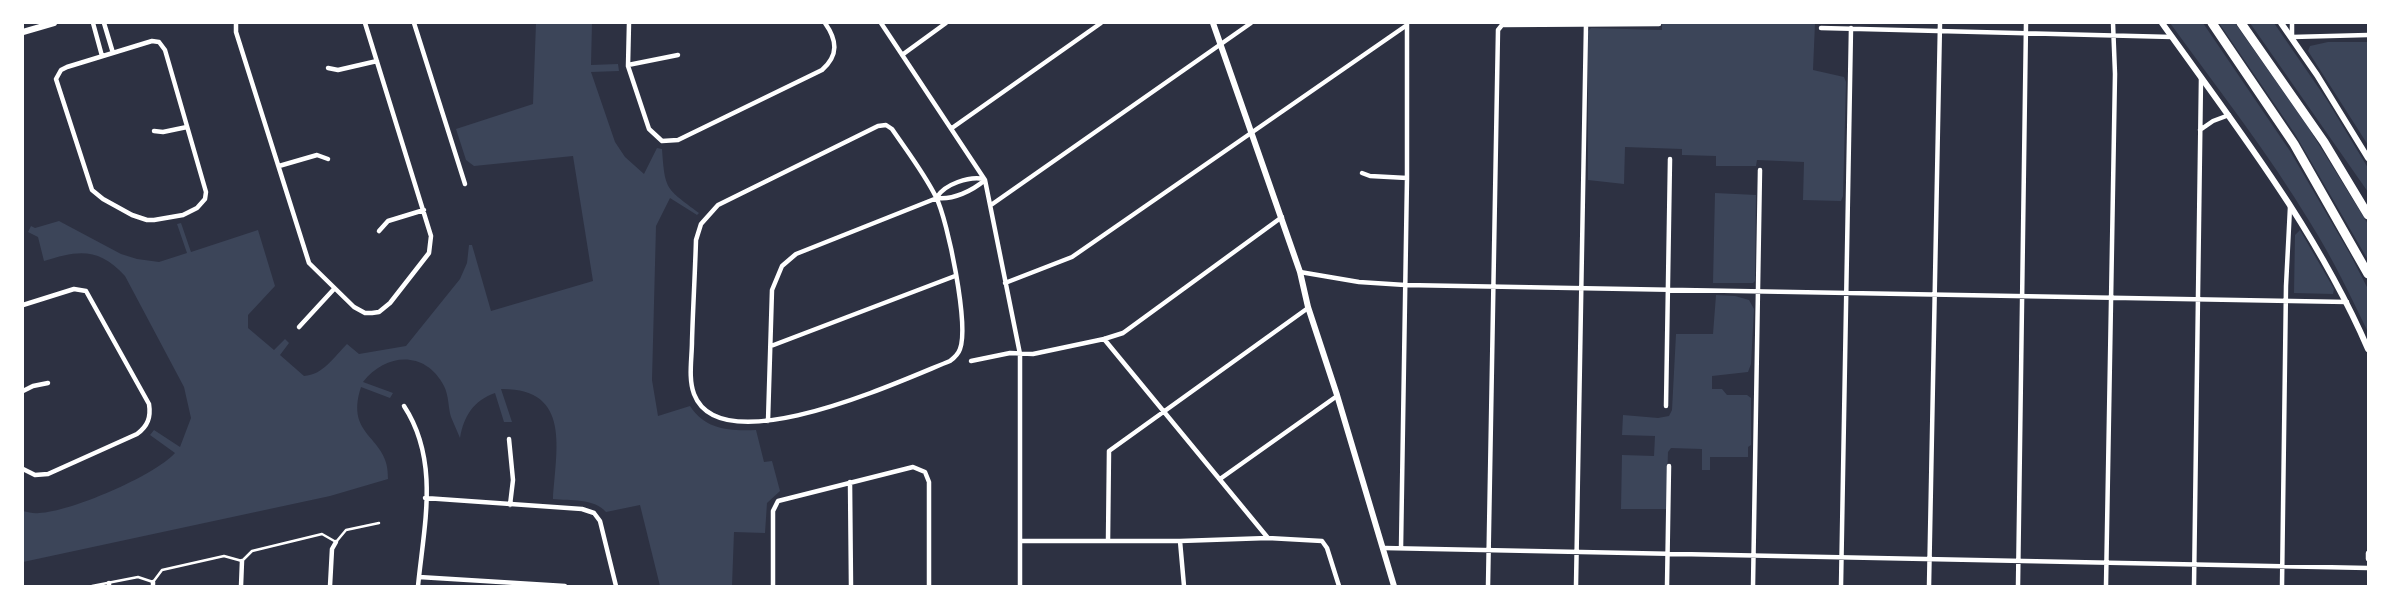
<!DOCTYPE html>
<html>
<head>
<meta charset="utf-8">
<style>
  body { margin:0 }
  #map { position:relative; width:2391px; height:609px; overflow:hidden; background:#2d3142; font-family:Lato,sans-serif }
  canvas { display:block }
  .frame { position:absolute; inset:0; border:24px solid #fff; pointer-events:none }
</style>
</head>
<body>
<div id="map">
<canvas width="2391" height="609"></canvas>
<div class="frame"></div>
</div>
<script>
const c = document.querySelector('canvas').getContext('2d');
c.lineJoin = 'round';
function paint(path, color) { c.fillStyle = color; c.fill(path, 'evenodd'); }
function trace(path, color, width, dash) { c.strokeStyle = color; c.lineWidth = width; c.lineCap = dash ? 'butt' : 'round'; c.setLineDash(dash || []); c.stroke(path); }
const green = new Path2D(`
  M536 23H592L591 65 618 64 619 71 591 72 615 142 625 157 644 174 657 148 662 149C665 191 666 188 699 213L697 215 670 198 656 226 652 380 658 416 690 406C706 430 729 431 756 430L764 462 772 461 780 491 767 503 765 533 734 532 732 586H660L640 505 606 512C594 498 570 501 553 499 556 450 572 388 501 389L512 422H504L495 393C473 401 464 416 460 438 457 431 454 424 451 417 448 407 449 396 444 386 425 350 386 353 363 382L393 393 390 398 361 387C344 439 390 435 388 479L330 496 23 562V511C28 512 34 514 39 513 70 512 154 476 175 453L150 435 154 430 180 447 191 418 184 387 125 276C99 247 78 250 44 261L38 237 28 232 31 226 35 228 59 221 121 254 137 259 159 262 187 253 177 224 181 223 191 252 258 230 275 286 248 315V328L274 350 285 339 289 343 280 355 304 376C323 375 334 357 347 344L359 354 406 346 460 279 467 263 469 245H472L491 311 593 281 573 156 474 166 466 160 456 129 533 104Z
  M1662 23H1815L1813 70 1844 77 1846 82 1843 196 1841 201 1803 200 1804 162 1757 160 1756 166H1716V156L1682 155V149L1625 147 1624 184 1588 180V31L1591 28 1662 30Z
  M2170 23H2203L2290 151 2350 254 2368 289V332C2350 295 2333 259 2311 224 2269 154 2218 89 2170 23Z
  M2219 23H2235L2308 127 2368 224V260L2295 134Z
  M2250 23H2274L2327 100 2368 168V192Z
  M2328 42H2368V145L2308 51 2310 46Z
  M1715 193 1756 195 1755 281 1753 283H1713Z
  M2300 230 2334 289 2333 294 2294 293 2295 235Z
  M1716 295 1735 296 1749 300 1754 309 1751 364 1748 372 1712 376V389H1722L1727 395H1747L1751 398V445L1748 447V457H1710V470H1702V449L1671 448 1668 452 1666 509H1621L1622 455 1654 456 1655 436 1622 435 1623 415 1658 418 1669 416 1672 410 1676 334H1713Z`);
const service = new Path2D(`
  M92 586 138 577 153 582 162 570 224 556 242 561 252 551 322 534 336 542 346 530 379 523`);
const minor = new Path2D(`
  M93 23 102 56
  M104 23 113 53
  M236 23V32L309 263 354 307 365 313H372L379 312 390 303 429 253 431 236 365 23
  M414 23 465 184
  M629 23 628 66 649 129 662 141 678 140 822 70C839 55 837 40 825 23
  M881 23 985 180 1020 354V586
  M2292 23V37L2368 35
  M1821 28 2172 37
  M152 41 159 42 165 50 206 192 205 199 197 208 183 215 154 220H147L132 215 103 199 92 190 56 79 61 70 67 67Z
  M902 55 946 23
  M628 65 678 55
  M328 68 338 70 377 61
  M886 125 892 129C907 151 924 173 936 197 948 221 969 325 960 349 958 355 954 358 950 361 902 380 721 465 694 394 688 378 692 358 692 341 693 307 695 274 696 240L701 224 718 205 878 126Z
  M952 128 1101 23
  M2200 130 2213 121 2229 115
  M154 131 163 132 187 127
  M279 166 317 155 328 159
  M1362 173 1370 176 1407 178
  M937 197C945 184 969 176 984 179
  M991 205 1251 23
  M379 231 388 221 424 210
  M1300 272 1359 282 1405 285 2347 302
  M1005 283 1072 257 1407 25
  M23 305 74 289 86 291 149 404C151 417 148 426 137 434L48 474 35 475 23 469
  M299 327 334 289
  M1104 339 1268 538
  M771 346 955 276
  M971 361 1010 353 1033 354 1104 339 1123 333 1282 217
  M23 391 33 386 48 383
  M404 406C440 461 424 525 418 586
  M1666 406 1670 159
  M768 421 772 290 782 266 796 254 937 198C953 200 972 191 985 180
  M509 439 513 480 510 505
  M1220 479 1337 396
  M850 482 851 586
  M425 498 582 509 594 513 600 521 616 586
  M1020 541H1180L1268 538 1322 541 1327 548 1339 586
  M1108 541 1109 451 1308 308
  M1180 541 1184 586
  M1384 548 2368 568
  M1401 548 1407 178V23
  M2368 553V559
  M419 577 565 586
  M109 583V586
  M153 586V582
  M241 586 242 561
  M330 586 332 549 336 542
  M773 586V511L778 501 913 467 925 472 929 482V586
  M1488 586 1498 30 1502 25 1659 24
  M1576 586 1586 24
  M1667 586 1669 466
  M1753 586 1760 170
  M1841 586 1851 28
  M1929 586 1940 23
  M2018 586 2026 23
  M2106 586 2115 74 2113 23
  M2194 586 2201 78
  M2282 586 2286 286 2290 207`);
const tertiary = new Path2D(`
  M1213 23 1300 272 1308 307 1337 395 1394 586
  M23 32 54 23`);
const secondary = new Path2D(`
  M2162 23C2237 128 2316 229 2368 349
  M2281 23 2317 75 2368 158`);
const motorway = new Path2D(`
  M2212 23 2294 144 2368 274
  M2241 23 2324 142 2368 215`);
paint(green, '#3c4559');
trace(service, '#fff', 2.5);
trace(minor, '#fff', 4.5);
trace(tertiary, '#fff', 6);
trace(secondary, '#fff', 6);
trace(motorway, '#fff', 9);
</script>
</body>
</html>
